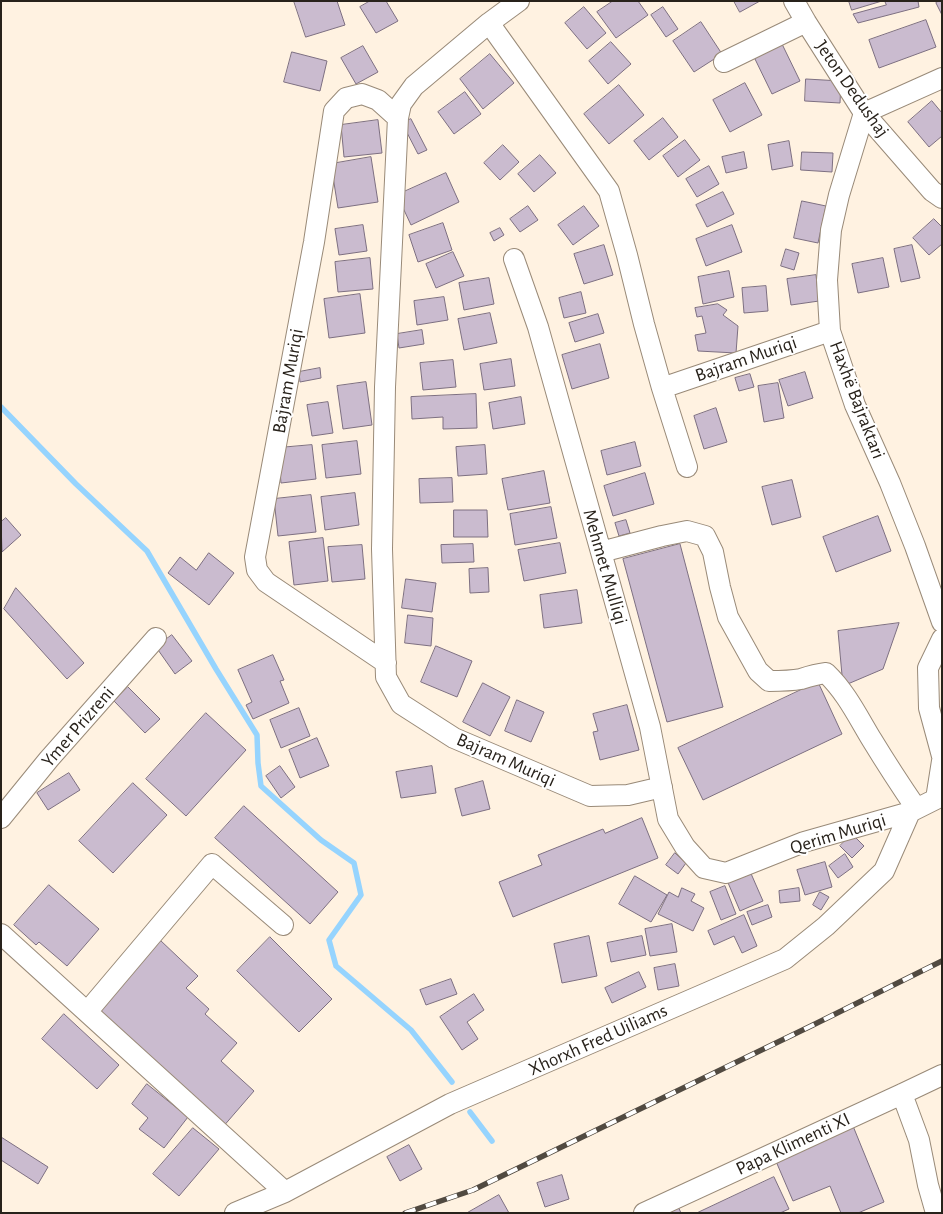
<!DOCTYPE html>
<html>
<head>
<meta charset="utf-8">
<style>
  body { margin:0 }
  #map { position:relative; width:943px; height:1214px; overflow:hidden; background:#fff2e1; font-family:"Alegreya Sans",sans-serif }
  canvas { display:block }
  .frame { position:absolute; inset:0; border:2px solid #28221b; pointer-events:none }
</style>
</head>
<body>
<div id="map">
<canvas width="943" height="1214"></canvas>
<div class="frame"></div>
</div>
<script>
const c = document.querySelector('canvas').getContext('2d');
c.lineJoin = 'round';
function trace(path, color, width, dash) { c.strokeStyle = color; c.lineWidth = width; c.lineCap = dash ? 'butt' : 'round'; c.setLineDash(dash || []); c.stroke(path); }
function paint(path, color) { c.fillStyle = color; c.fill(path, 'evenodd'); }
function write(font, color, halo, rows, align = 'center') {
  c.font = font + ' "Alegreya Sans",sans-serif'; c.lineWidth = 4; c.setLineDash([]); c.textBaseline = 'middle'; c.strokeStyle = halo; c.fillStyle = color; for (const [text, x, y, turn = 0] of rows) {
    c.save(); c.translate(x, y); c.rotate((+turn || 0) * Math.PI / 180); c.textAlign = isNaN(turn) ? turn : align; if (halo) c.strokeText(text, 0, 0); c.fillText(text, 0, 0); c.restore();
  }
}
const stream = new Path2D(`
  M1 407 76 484 147 551 216 669 257 735 258 763 261 786 321 840 354 863 361 895 329 940 336 966 411 1030 452 1082
  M470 1112 492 1141`);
const building = new Path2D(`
  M294 1H337L345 25 306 37Z
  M370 1H386L398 21 376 33 360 7Z
  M613 1H638L648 15 616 38 597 12Z
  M734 1H760L740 12Z
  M849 1H882L852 10Z
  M885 1H918L919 7 858 23 853 14 886 5Z
  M939 1H942V15L936 3Z
  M584 7 606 33 587 49 565 23Z
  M663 7 678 29 666 37 651 15Z
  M926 20 936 47 879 68 869 40Z
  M701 22 722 54 694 72 673 41Z
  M611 42 631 64 608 84 589 61Z
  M782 44 800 81 772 94 754 57Z
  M363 46 378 72 356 84 341 58Z
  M292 52 327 61 320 91 284 82Z
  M490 54 514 83 483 109 460 79Z
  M806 79 841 81 840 103 805 101Z
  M745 83 762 115 730 132 713 100Z
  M619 85 644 115 609 144 584 114Z
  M465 92 481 114 454 134 438 112Z
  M932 101 942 113V136L929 147 908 122Z
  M663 118 678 137 649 160 634 141Z
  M411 119 427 150 418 154 402 123Z
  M378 120 382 153 344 157 341 125Z
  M685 140 700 160 678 177 663 156Z
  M789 141 793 166 772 170 768 145Z
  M503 145 519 162 500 180 484 163Z
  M744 152 747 168 726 173 722 157Z
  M802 152 833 153 832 172 801 170Z
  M540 155 556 173 534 192 518 174Z
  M371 157 378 202 338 208 331 164Z
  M709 166 719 184 697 197 686 179Z
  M446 173 459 202 411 225 397 195Z
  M723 192 734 214 707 227 696 205Z
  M802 201 826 206 818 243 794 238Z
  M528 206 538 220 520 232 510 219Z
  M584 206 599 226 573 245 558 225Z
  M934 219 942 227V244L929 255 913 238Z
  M443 223 452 250 418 262 409 235Z
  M363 225 367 251 339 255 335 229Z
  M732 225 742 252 706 266 696 239Z
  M500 228 504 235 494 241 490 233Z
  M604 245 613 275 584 284 574 254Z
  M912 245 920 278 901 282 894 249Z
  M786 249 799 253 794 270 781 266Z
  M453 252 464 276 436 288 426 264Z
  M370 258 373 289 338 292 335 262Z
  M883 258 889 287 858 293 852 264Z
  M729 271 734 297 703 304 698 277Z
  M816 275 819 301 791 305 787 279Z
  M489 278 494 304 464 310 459 283Z
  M766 286 768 311 744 313 742 288Z
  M581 292 586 313 564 318 559 298Z
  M360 294 365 333 329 338 324 299Z
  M444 297 448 320 417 325 414 301Z
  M718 304 727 310 723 315 738 326 736 353 698 351 695 335 706 333 702 316 697 317 695 308Z
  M490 313 497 343 464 350 458 319Z
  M598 314 604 333 575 342 569 323Z
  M422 330 424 344 399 348 397 334Z
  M600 344 609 378 572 389 562 355Z
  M511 359 515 386 484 390 480 364Z
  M453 360 456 387 423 390 420 363Z
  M320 368 321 378 300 382 299 372Z
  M805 372 813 398 788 406 779 380Z
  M750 374 754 387 739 391 735 378Z
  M366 382 372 425 343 429 337 386Z
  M778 383 784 418 764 422 758 386Z
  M476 394 477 428 443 429V417L412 419 411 397Z
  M521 397 525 424 493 429 489 403Z
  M328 402 333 433 312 436 307 405Z
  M716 408 727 442 704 449 694 416Z
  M357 441 361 474 326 478 322 445Z
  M635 442 641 466 607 475 601 451Z
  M312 445 316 479 281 483 278 448Z
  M485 445 487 474 458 476 456 447Z
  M544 471 550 503 508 510 502 479Z
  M645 473 654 504 613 516 604 486Z
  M452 478 453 502 420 503 419 479Z
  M792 480 801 517 772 525 762 487Z
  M355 493 359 525 325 530 321 497Z
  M311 495 316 532 278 536 274 499Z
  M551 507 557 538 515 545 510 514Z
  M454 510H487L488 537H454Z
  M878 516 891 551 836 572 823 537Z
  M6 518 21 535 2 552 1 522Z
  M626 520 630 533 619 536 615 523Z
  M323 538 328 581 294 585 289 542Z
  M560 543 566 573 524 581 518 550Z
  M473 544 474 562 442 563 441 545Z
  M680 544 723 707 667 722 623 559Z
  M362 545 365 579 332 582 328 547Z
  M209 553 234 573 209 605 168 573 180 557 196 570Z
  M488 568 489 592 470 593 469 569Z
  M406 579 436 583 432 612 402 608Z
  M16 588 84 663 67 679 4 609Z
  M577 590 582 623 544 628 540 595Z
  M408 615 433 618 431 646 405 643Z
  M899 623 883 669 843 686 838 631Z
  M172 635 192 661 175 674 156 647Z
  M436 646 472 661 457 697 421 682Z
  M273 655 284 680 280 681 289 703 253 719 246 705 252 702 238 670Z
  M818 682 842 734 703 800 678 748Z
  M483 683 510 697 490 736 463 722Z
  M128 687 160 719 145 733 114 701Z
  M517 700 544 712 531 742 505 731Z
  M627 705 639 750 600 760 593 732 598 731 593 714Z
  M299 708 310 736 281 748 270 720Z
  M206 713 246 750 186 816 146 779Z
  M317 738 329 766 300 778 289 750Z
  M280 766 295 787 281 798 266 776Z
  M432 766 436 793 401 798 396 772Z
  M69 773 80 790 48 810 37 793Z
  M483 781 490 809 462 816 455 789Z
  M133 783 167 815 113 873 79 841Z
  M244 806 338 892 310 924 215 838Z
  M642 818 658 858 513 917 499 882 542 865 538 855 603 829 605 833Z
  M852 834 864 846 852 858 840 846Z
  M675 853 686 863 678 874 666 865Z
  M845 854 853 867 838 878 829 866Z
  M825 862 832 887 805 895 797 870Z
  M749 869 763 901 740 911 726 878Z
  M635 876 667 895 651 922 619 904Z
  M49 885 99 929 67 966 39 942 36 945 14 925Z
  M725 886 736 914 721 920 710 892Z
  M682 888 695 894 691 901 704 908 693 931 658 914 669 892 678 897Z
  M799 888 800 901 780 903 779 891Z
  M820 892 829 897 821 910 813 905Z
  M768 905 772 917 752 925 747 912Z
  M744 915 757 946 742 953 734 936 714 945 708 931Z
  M672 924 677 952 650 956 645 929Z
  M589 936 597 976 562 983 554 944Z
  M642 936 646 955 611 962 607 943Z
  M270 937 332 999 299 1032 237 971Z
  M160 940 198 976 186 988 209 1009 205 1014 237 1043 221 1061 254 1091 222 1128 95 1009Z
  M675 964 679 986 658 990 654 968Z
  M639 972 646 987 612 1003 605 988Z
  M451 979 457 994 426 1005 420 990Z
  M474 994 484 1010 467 1022 478 1039 462 1050 440 1017Z
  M64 1014 119 1065 97 1089 42 1039Z
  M147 1084 188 1117 164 1148 139 1129 148 1118 132 1104Z
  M853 1126 884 1202 858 1213H841L830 1186 793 1201 775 1159Z
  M193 1128 219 1149 179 1196 153 1174Z
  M1 1137 48 1167 38 1184 1 1160Z
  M409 1145 422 1169 400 1181 387 1157Z
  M562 1175 569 1199 545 1207 537 1183Z
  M774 1177 789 1209 780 1213H697Z
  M499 1195 509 1213H467Z
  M677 1204 681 1213H659Z`);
const minor = new Path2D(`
  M519 1 489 23 414 86 401 104 398 118 385 387 382 549 386 677 401 704 454 738 590 796 628 795 662 787
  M794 1 806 22 864 113 932 191 942 198
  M489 23 609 191 627 255 644 324 662 388
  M724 62 806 22
  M942 78 864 113 839 195 831 230 827 280 830 331 855 405 890 483 915 546 942 622
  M514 259 538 327 650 727 668 819 685 847 704 868 726 873 804 842 910 812 936 799 942 761
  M687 467 662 388 830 331
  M601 552 662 536 687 531 705 536 713 552 720 587 728 617 758 671 769 681C780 681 790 681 801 679 810 676 817 674 826 673 846 692 858 717 872 740 886 763 901 786 916 808
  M942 639 928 668 929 708 942 756
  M386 663 266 582 257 570 255 557 314 242 334 111 346 98 362 94 378 100 398 118
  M1 818 49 759 156 638
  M1 934 285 1192
  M87 1012 212 864 283 925
  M902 1094 919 1140 928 1185 936 1213
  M235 1213 285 1192 450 1104 785 959 826 926 884 871 910 812
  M644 1213 902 1094 942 1075`);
const rail = new Path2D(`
  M405 1213 473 1190 813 1025 942 961`);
const streetNames = [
  ["Jeton Dedushaj",852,89,55],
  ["Bajram Muriqi",746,359,-19],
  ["Bajram Muriqi",288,381,-80],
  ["Haxhë Bajraktari",857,400,69],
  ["Mehmet Mulliqi",605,567,74],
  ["Ymer Prizreni",78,727,-49],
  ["Bajram Muriqi",506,760,24],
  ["Qerim Muriqi",838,834,-17],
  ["Xhorxh Fred Uiliams",598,1040,-24],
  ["Papa Klimenti XI",793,1144,-25]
];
trace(stream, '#96d4fe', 5.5);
paint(building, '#cabbcf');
trace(building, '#7d6f81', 1);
trace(minor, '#998a78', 22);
trace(minor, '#fff', 20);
trace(rail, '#514a41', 5.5);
trace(rail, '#fff', 4, [11]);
write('19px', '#28221b', '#fff', streetNames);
</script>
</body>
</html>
